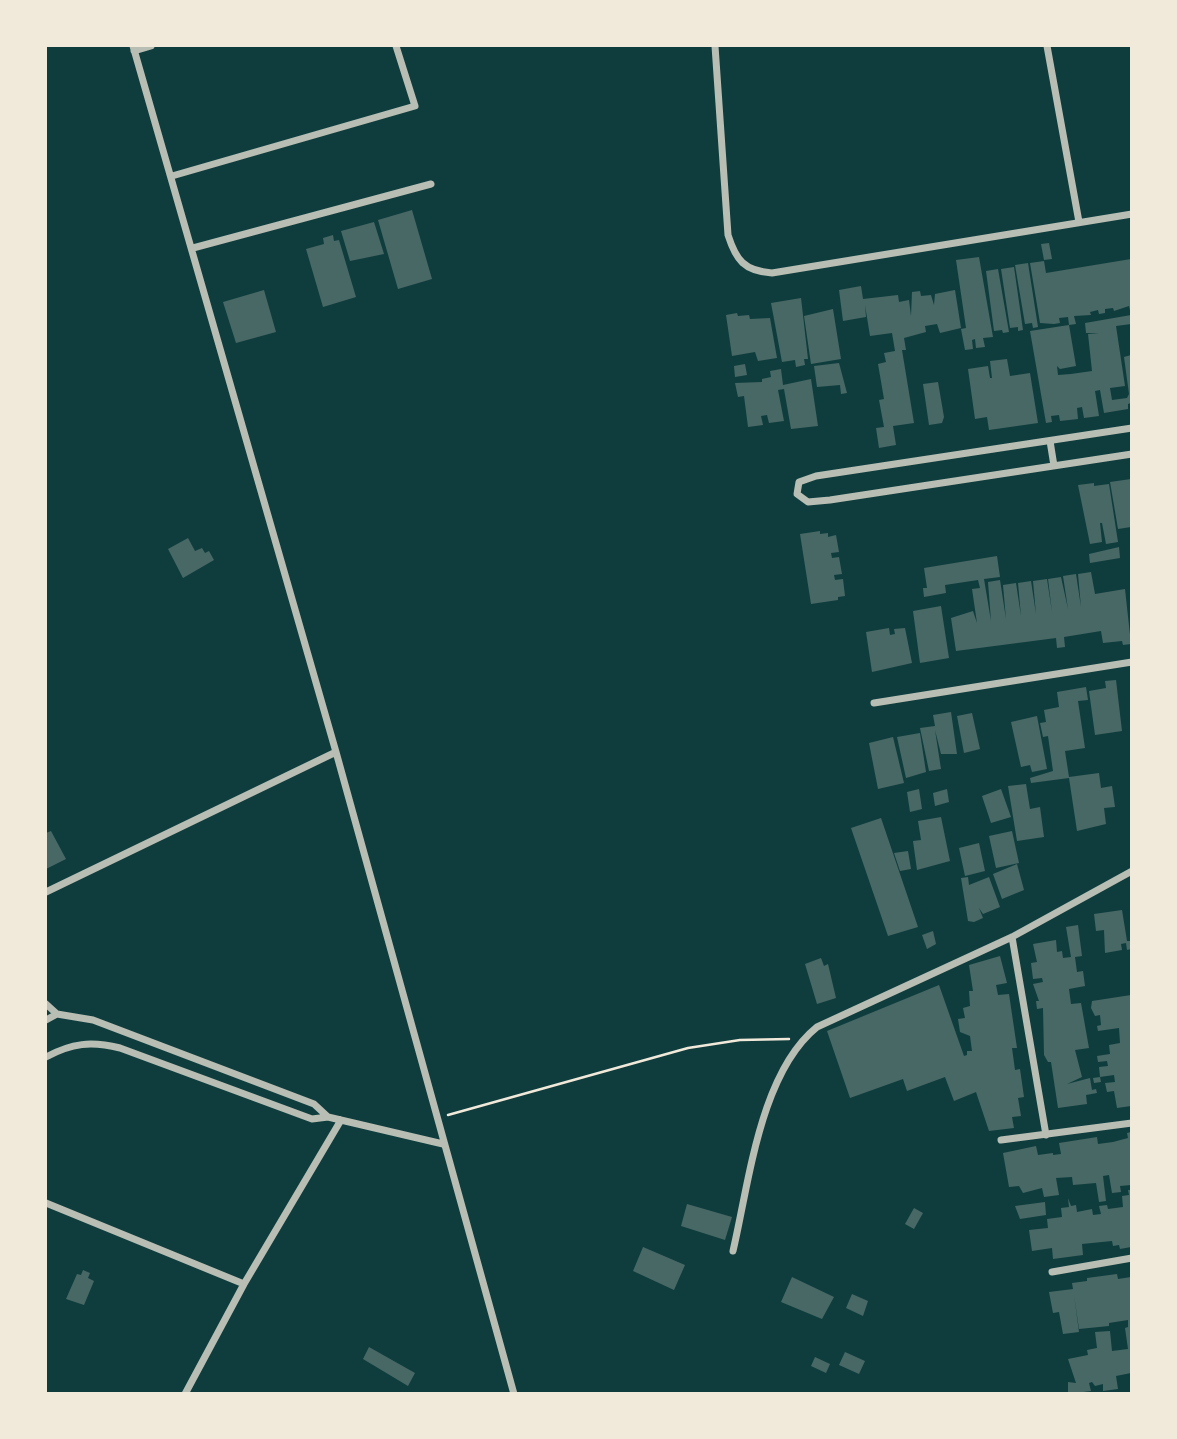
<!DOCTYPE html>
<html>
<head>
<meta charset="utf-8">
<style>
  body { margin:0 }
  #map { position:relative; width:1177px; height:1439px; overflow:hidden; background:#0f3d3e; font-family:"Space Grotesk",sans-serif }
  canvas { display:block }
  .frame { position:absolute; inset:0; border:47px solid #f1e9da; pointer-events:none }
</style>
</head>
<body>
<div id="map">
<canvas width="1177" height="1439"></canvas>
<div class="frame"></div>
</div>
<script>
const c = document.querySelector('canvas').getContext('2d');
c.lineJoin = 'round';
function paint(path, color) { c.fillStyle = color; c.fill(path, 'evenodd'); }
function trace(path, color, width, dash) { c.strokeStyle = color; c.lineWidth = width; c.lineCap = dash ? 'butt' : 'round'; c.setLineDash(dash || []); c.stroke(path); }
const building = new Path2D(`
  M412 210 432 279 398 289 378 220Z
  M374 222 384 254 350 261 341 231Z
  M333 235 334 241 339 240 356 297 323 307 306 249 324 244 323 238Z
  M1049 243 1052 259 1044 260 1041 244Z
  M979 257 993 337 983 338 985 347 976 348 975 339 972 340 973 349 965 350 961 329 966 328 956 260Z
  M1131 259V315L1129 306 1114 311 1113 308 1105 309V313L1099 314 1098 310 1090 312 1091 315 1074 316 1076 324 1069 325 1068 317 1059 318 1060 323 1054 324 1040 323 1030 263 1044 261 1046 273Z
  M1028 263 1038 327 1033 328 1032 323 1025 324 1015 265Z
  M1014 267 1023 330 1018 331V327L1010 328 1001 269Z
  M998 269 1009 332 1003 333 1002 330 994 331 986 271Z
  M861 286 863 299 898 295 899 302 909 300 911 316 912 292 920 291 921 296 931 295 934 305 935 294 955 290 961 328 940 333 937 324 925 326 926 332 904 338 906 350H902L914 423 893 426 896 445 879 448 876 428 884 427 879 400 884 399 878 364 886 362 884 353 895 351 892 333 870 336 865 305 866 317 843 321 839 290Z
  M264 290 276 332 236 343 223 302Z
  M801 298 808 359H804L805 365 796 367 795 360 782 362 771 303Z
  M833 309 841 359 811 364 804 316Z
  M737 313 738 316 749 315 750 319 770 318 777 358 758 361 755 352 732 356 726 315Z
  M1131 315V324L1116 326 1125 386 1110 388 1112 400 1127 398 1129 394 1124 357 1131 355V403L1128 404V409L1104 413 1100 390 1095 391 1099 416 1084 418 1082 407 1077 408 1078 419 1060 421 1059 415 1051 416 1052 422 1046 423 1030 331 1069 325 1076 366 1060 369 1057 366 1058 375 1071 374 1092 371 1088 334 1099 333H1086L1085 323Z
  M1007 359 1010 376 1030 373 1038 423 989 430 987 417 975 419 968 369 988 366 990 378H992L990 361Z
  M839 363 847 393 841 394 840 385 817 387 814 366Z
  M745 364 747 375 735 377 734 366Z
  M781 369 783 385 811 379 818 426 791 429 784 389 778 390 784 421 769 423 767 415 761 416 763 425 748 427 744 396 738 397 735 383 762 382V379L771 377 770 371Z
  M938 382 944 417 942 423 929 425 923 384Z
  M1131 479V527L1118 529 1110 482Z
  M1094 483V486L1109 484 1118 542 1106 544 1102 523H1100L1102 542 1090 544 1078 485Z
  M820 531V534L828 533V537L836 535 839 552 831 553 832 558 839 557 842 574 834 575 835 580 843 579 845 596 838 597V600L811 604 800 534Z
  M188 538 195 551 202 548 205 553 209 551 214 560 183 578 168 549Z
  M1119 547 1120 558 1090 563 1089 554Z
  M997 556 1000 577 984 579 991 621 988 582 1000 580 1006 619 1003 585 1016 583 1021 616 1018 583 1031 581 1036 614 1033 581 1047 579 1052 612 1048 579 1061 577 1068 609 1063 576 1076 574 1081 607 1078 574 1091 572 1095 594 1125 589 1131 644 1123 645 1122 641 1103 643 1101 631 1064 637 1065 647 1057 648 1056 638 956 651 951 618 973 611 977 623 972 589 980 588 978 580 945 585 946 593 924 597 923 588H927L924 568Z
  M941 606 949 658 920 663 913 611Z
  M889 628 890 635 895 634 894 629 905 628 912 663 872 672 866 632Z
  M1116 680 1122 731 1095 735 1089 691 1106 688 1105 681Z
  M1086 687 1088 700 1078 701 1085 748 1065 751 1069 777 1099 773 1101 788 1112 786 1115 807 1104 808 1106 824 1077 831 1069 778 1031 783 1030 778 1053 771 1048 736 1043 737 1040 723 1046 722 1044 710 1059 707 1057 692Z
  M951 712 957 754H941L935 730 941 769 929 771 920 728 935 726 933 715Z
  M972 713 980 749 964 753 957 716Z
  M1037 716 1047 769 1032 772 1030 765 1021 767 1011 722Z
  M920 733 926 772 906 778 897 737Z
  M893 737 904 783 878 789 869 743Z
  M1026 784 1030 809 1040 807 1044 837 1017 841 1008 786Z
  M919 789 922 809 910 812 907 792Z
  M947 789 949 802 935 806 933 793Z
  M1001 789 1011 817 991 823 982 796Z
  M941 817 950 861 917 870 913 841 921 840 918 821Z
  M881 818 918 927 888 936 851 828Z
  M51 831 66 859 46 869V833Z
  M1012 831 1019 863 996 868 989 836Z
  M979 843 985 871 965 876 959 848Z
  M908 851 911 869 900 871 894 853Z
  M1017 864 1024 890 1002 899 993 874Z
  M968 877 969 885 989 877 1000 907 983 914 979 908 983 918 974 922 968 921 961 878Z
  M1122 910 1127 941H1131V949L1127 950 1126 943 1121 944 1122 950 1105 953 1104 930 1096 931 1094 914Z
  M1078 925 1082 956 1075 957 1077 972 1083 971 1085 986 1069 989 1071 1004 1081 1003 1089 1048 1075 1050 1082 1077 1067 1084 1090 1078 1092 1090 1096 1089 1097 1093 1086 1095 1087 1104 1058 1108 1051 1062H1048L1044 1055 1043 1008 1037 1009 1036 1001H1039L1033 984 1043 982 1042 978 1033 979 1031 963 1037 962 1033 944 1056 940 1057 952 1062 951 1063 958 1071 957 1066 927Z
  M933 931 936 944 927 949 922 935Z
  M1000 956 1007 983 996 985 998 995 1009 994 1017 1048H1012L1015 1070 1020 1069 1024 1097 1018 1098 1021 1116 1012 1117 1014 1128 989 1131 976 1092 954 1101 945 1077 907 1091 903 1079 850 1098 827 1031 939 985 964 1056 967 1055V1051H972L970 1036 960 1032 958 1019 965 1018 963 1008 970 1006 969 991H973L969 965Z
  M821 958 824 966 828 964 836 998 817 1004 805 964Z
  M1131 995V1106L1117 1108 1114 1091 1107 1092 1105 1083 1115 1082 1114 1075 1100 1077 1101 1082 1094 1083 1093 1078 1100 1077 1099 1067 1108 1066 1107 1061 1098 1062 1097 1056 1110 1054 1109 1045 1120 1043 1119 1028 1098 1031 1097 1026 1101 1025 1100 1015 1095 1016 1091 1008 1092 1001Z
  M1131 1132V1185L1120 1186 1121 1192 1112 1193 1109 1175 1103 1176 1106 1201 1099 1202 1096 1183 1073 1185 1072 1177 1056 1178 1059 1195 1044 1197 1042 1188 1023 1193 1019 1186 1009 1187 1003 1153 1036 1146 1038 1155 1053 1153V1155L1061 1154 1059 1143 1097 1137 1098 1144 1113 1142 1128 1138 1127 1133Z
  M1128 1190H1131V1247L1120 1249 1119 1245 1113 1246 1112 1241 1082 1244 1083 1255 1053 1259 1052 1248 1032 1251 1029 1230 1048 1228 1047 1219 1062 1217 1061 1208 1069 1207 1068 1198 1071 1206 1076 1205 1077 1212 1092 1209 1093 1215 1101 1214 1099 1206 1107 1205 1108 1209 1123 1207 1122 1196 1129 1195Z
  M1045 1202 1046 1215 1020 1219 1015 1206Z
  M687 1204 732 1217 725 1240 681 1226Z
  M914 1208 923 1213 914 1229 905 1224Z
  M643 1247 685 1265 674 1290 633 1271Z
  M83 1270 90 1273 88 1278 94 1281 84 1305 66 1299 77 1274 81 1275Z
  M1117 1274 1118 1279 1131 1277V1373L1116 1376 1118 1389 1103 1391V1384L1095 1386 1092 1382 1089 1383 1091 1391 1068 1394V1382L1076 1383 1068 1359 1088 1355 1087 1350 1097 1348 1095 1332 1110 1331 1112 1351 1128 1349 1125 1328 1128 1327V1320L1109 1323V1326L1079 1329 1074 1295 1079 1332 1063 1334 1059 1312 1053 1313 1049 1292 1073 1289 1072 1283 1087 1281V1278Z
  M792 1277 834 1297 822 1319 781 1302Z
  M852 1294 868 1301 863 1316 846 1308Z
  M369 1347 415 1373 408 1386 363 1359Z
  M845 1352 865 1361 859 1374 839 1365Z
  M815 1357 830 1364 826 1373 811 1366Z`);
const path = new Path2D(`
  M448 1115 688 1048 740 1040 789 1039`);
const minor = new Path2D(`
  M133 46 336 752 514 1394
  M715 46 728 235C736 260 744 271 772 273L1132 214
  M1047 46 1079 222
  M134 51 151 46
  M172 176 415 106 396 46
  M193 248 431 184
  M1132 428 816 476 799 482 797 494 808 502 830 500 1132 454
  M1050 441 1054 466
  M874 703 1132 662
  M46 892 336 752
  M1012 937 1046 1135
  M46 1004 57 1014
  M46 1020 57 1014 93 1020 314 1104 328 1117
  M46 1057C72 1043 91 1041 120 1048L312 1119 328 1117 443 1144
  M1001 1140 1132 1123
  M46 1203 244 1284
  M733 1251C749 1183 760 1073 817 1027L1012 937 1132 871
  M1052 1272 1132 1258
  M185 1394 244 1284 341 1120`);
paint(building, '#486865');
trace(path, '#f1e9da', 2.5);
trace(minor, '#b8beb3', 7);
</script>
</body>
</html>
